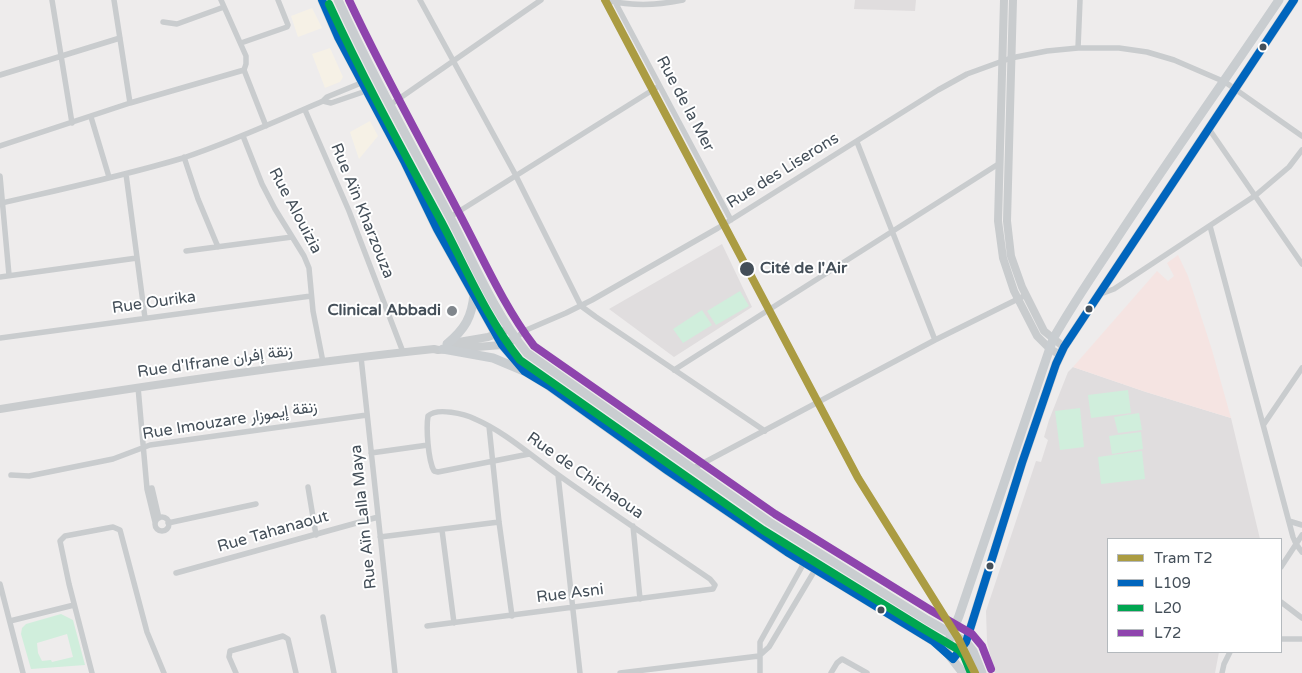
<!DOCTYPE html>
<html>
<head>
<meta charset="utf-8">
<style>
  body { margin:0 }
  #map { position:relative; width:1302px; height:673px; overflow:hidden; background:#eeecec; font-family:"Varela Round",sans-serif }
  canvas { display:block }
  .legend { position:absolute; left:1107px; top:538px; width:175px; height:115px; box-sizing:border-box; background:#fff; border:1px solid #b4b9bd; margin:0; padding:6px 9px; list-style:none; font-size:15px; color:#444f59 }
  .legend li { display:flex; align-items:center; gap:10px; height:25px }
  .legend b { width:25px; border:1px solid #b4b9bd }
</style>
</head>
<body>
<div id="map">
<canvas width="1302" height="673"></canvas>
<ul class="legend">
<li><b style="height:6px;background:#ab9c42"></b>Tram T2</li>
<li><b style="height:6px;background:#0065bd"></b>L109</li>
<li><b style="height:6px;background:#00a651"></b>L20</li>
<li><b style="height:6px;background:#8e44ad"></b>L72</li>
</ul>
</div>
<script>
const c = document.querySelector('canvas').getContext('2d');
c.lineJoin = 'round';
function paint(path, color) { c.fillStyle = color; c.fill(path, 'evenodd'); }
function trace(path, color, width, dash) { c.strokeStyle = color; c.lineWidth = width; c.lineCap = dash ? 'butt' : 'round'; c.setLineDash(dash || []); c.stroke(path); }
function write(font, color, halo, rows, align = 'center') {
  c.font = font + ' "Varela Round",Vazirmatn,sans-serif'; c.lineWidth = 4; c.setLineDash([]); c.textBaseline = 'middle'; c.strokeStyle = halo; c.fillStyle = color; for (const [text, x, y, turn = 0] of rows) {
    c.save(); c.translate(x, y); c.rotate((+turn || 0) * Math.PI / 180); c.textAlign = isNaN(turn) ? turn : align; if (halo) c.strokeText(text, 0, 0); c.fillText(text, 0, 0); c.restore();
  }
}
const commercial = new Path2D(`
  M312 8 322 28 298 37 291 16Z
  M330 48 343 77 340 82 325 88 312 54Z
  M370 121 378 136 359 159 350 132Z`);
const education = new Path2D(`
  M855 0H916L915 11 854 9Z
  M722 244 752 307 674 357 609 309Z
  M1073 367 1146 392 1231 418 1260 539H1108V652H1219L1215 673H995L987 642 986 611 1036 461 1041 462 1048 440 1044 437 1049 420 1068 372Z`);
const medical = new Path2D(`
  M1178 255 1188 276 1212 350 1231 418 1146 392 1073 367 1157 271 1168 281 1174 276 1167 263Z`);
const green = new Path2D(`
  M740 291 749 306 716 325 707 311Z
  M702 310 712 325 683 343 673 329Z
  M1128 390 1131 413 1091 418 1088 395Z
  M1080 408 1084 447 1060 450 1055 411Z
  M1139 413 1142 430 1118 433 1114 417Z
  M1141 432 1143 449 1112 454 1109 436Z
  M1142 451 1145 479 1101 484 1098 457Z
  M61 614 73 620 85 665 31 669 21 634 22 628 26 624ZM67 634 73 657 52 662 51 660 42 661 38 653 37 643Z`);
const minor = new Path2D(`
  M52 0 72 123
  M114 0 130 103
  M221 0 246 56V64L244 70 266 126
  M420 0 514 172 581 306 596 317 765 431
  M604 0C634 6 652 6 683 0
  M614 0 731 220
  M163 22 177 24 224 7
  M241 43 287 27 288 25 278 0
  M1078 48 1080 0
  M0 75 120 38
  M323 101 331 103 366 91
  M390 105 541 0
  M305 110 349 211 403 352
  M91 117 109 177
  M1209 129 1302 264
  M243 136 262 184 275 209 304 256 309 268 313 311 323 362
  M857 142 935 340
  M0 146 130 103 244 70
  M184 157 198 199 218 247
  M126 174 145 318
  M0 176 9 275
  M2 203C63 189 123 176 183 158 231 142 277 121 323 101L327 97 361 83
  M450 217 659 86
  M1210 226 1293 537 1296 544 1302 552
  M186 251 292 237
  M0 277 137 258
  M1098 295 1114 289 1256 195 1289 167 1302 150
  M0 338 311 296
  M515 339 524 331 566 313 592 300 718 228 938 90 967 74 1011 58 1047 51 1078 48H1119L1147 52 1174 60 1225 82 1302 136
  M361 357 395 673
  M674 370 1000 163
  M138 387 147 489 155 522
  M1264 424 1302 368
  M489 426 499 522 512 616
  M371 453 428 445
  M692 469 935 340 1026 295
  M11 475 29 476 113 459 150 445 367 415
  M558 475 580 673
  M308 487 316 535
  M147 489 152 488 159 518
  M155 524a7 7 0 1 1 14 0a7 7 0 1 1-14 0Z
  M1289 521 1302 525
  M168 523 256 504
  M633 526 640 599
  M442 530 454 623
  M380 537 499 522
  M1281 567 1302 535
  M176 573 378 517
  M0 584 23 673
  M1281 602 1302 618
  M323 617 334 673
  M10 621 74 605
  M427 626 713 589 715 585 710 579C659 544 607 510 557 474 530 455 505 432 475 419 465 414 437 407 428 416 426 428 428 460 434 471L438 472 529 454
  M1281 639H1302
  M759 656 769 647 815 570
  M92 673 69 584 60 541 65 536 113 527 120 530 147 632 164 673
  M236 673 229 657 230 651 283 636 288 639 296 673
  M620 673 759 656
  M760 673V642L804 563
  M831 673 837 663 842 659 867 673
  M1222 673 1224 664 1230 652`);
const tertiary = new Path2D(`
  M1004 0 998 221 1003 258 1014 291 1037 336 1049 348 1060 355
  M1013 0 1007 221 1011 256 1022 287 1044 331 1064 347
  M447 344 488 337 509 329
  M0 409C144 386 289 364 434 349L438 350 502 345 515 339`);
const secondary = new Path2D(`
  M322 0 338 37 404 161 437 229 502 345 522 368
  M338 0C372 75 412 146 451 219 474 264 495 314 527 353L769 522 927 620 966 642 973 651 982 673
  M447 344C465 329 472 317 474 294
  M443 349 493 358 524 371 549 386 668 471 787 552 933 641 945 650 963 673
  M945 650 959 616 1053 339C1071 307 1092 276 1112 246 1166 163 1224 82 1279 0
  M953 659 966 642 1022 463 1056 364 1064 347 1294 0`);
const bus1 = new Path2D(`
  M322 0 338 37 404 161 437 229 502 345 524 371 549 386 668 471 787 552 933 641 953 659 966 642 1022 463 1056 364 1064 347 1294 0`);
const bus2 = new Path2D(`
  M329 4C363 78 402 149 441 221 466 268 486 317 520 360L763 530 922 628 959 650 964 656 971 673`);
const bus3 = new Path2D(`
  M349 0C383 73 422 142 459 213 483 258 503 305 534 346L775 514 932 611 972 634 982 646 991 669`);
const tram1 = new Path2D(`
  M605 0 858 478 958 638 975 673`);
const markers = [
  [1263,47,4.5,"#444f59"],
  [747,269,8,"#444f59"],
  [1089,309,4.5,"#444f59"],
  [452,311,6,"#80868c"],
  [990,566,4.5,"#444f59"],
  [881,610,4.5,"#444f59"]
];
const streetNames = [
  ["Rue de la Mer",685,104,62],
  ["Rue des Liserons",783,171,-32],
  ["Rue Alouizia",295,211,62],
  ["Rue Aïn Kharzouza",362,211,68],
  ["Rue Ourika",154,303,-8],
  ["Rue d'Ifrane زنقة إفران",215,362,-8],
  ["Rue Imouzare زنقة إيموزار",230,421,-9],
  ["Rue de Chichaoua",585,476,35],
  ["Rue Aïn Lalla Maya",364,517,-96],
  ["Rue Tahanaout",273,532,-16],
  ["Rue Asni",570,594,-7]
];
const stopNames = [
  ["Cité de l'Air",760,269]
];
const poiNames = [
  ["Clinical Abbadi",441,311]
];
paint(commercial, '#f6f1e6');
paint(education, '#e0ddde');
paint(medical, '#f5e4e2');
paint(green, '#d0eedc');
trace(minor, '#c9ccce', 5.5);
trace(tertiary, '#c9ccce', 8);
trace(secondary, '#c9cdd0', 9);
trace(bus1, '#0065bd', 8);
trace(bus2, '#00a651', 8);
trace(bus3, '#8e44ad', 8);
trace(tram1, '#ab9c42', 8);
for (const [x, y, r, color] of markers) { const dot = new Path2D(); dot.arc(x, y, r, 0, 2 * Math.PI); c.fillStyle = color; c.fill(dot); trace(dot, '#fff', 2); }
write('16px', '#444f59', '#fff', streetNames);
write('bold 16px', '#444f59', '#fff', stopNames, 'left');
write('bold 16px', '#444f59', '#fff', poiNames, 'right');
</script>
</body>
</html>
